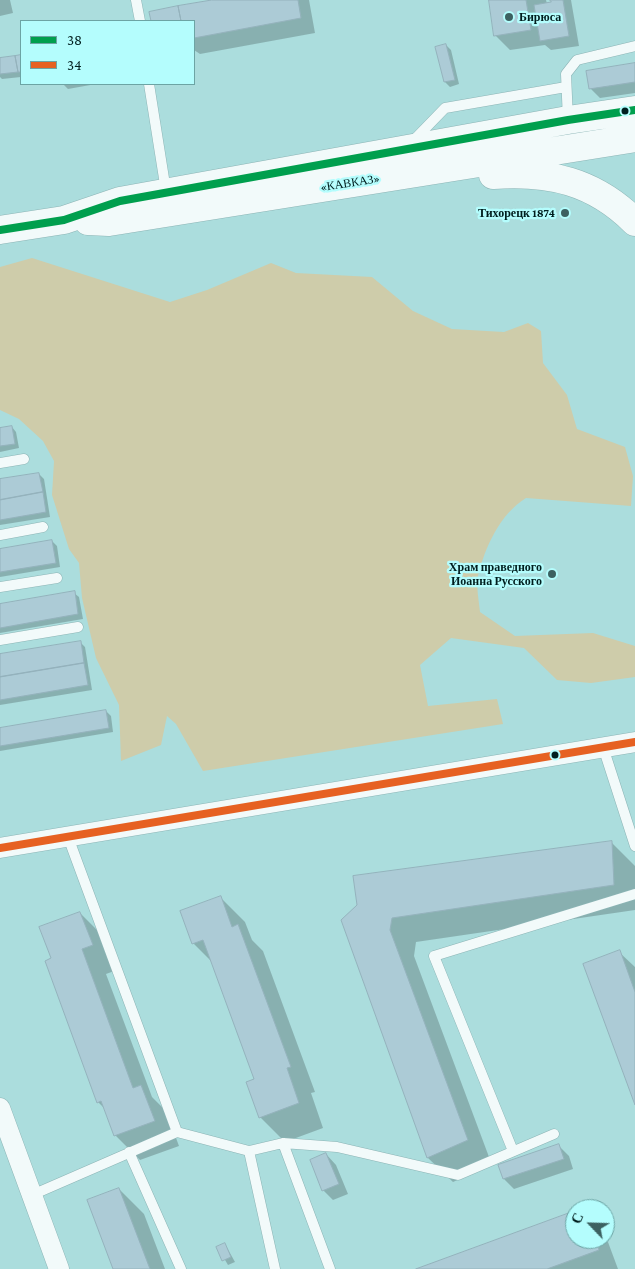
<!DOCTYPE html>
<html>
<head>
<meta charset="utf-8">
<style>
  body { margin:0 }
  #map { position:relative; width:635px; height:1269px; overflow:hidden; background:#abdddd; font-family:"Crimson Pro",serif }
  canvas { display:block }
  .legend { position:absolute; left:20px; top:20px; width:175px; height:65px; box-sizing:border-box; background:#b4fdfd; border:1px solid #6ca4a4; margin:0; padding:6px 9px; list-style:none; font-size:15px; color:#001e1e }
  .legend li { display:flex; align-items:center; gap:10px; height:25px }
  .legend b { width:25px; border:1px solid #6ca4a4 }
  .north { position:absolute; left:565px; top:1199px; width:50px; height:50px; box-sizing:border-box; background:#b4fdfd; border:1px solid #6ca4a4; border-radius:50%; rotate:294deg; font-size:14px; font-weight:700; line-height:20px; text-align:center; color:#001e1e }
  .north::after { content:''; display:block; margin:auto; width:18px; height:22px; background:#3c6161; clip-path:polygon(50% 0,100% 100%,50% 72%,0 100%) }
</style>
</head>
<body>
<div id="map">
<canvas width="635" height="1269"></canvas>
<ul class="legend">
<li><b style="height:6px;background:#009f4e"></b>38</li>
<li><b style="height:6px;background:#e66122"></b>34</li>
</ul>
<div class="north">С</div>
</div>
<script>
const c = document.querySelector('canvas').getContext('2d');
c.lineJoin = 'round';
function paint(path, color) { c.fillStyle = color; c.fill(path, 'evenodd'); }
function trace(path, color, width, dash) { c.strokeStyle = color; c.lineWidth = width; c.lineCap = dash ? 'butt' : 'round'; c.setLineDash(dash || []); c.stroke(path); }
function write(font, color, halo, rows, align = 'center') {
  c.font = font + ' "Crimson Pro",serif'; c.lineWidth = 4.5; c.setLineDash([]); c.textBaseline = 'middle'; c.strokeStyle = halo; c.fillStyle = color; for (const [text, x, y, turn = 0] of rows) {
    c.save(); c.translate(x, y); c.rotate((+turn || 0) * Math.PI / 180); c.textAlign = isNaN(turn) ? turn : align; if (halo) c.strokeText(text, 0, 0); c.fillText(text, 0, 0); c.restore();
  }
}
const green = new Path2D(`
  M32 258 170 302 207 290 271 263 296 273 372 277 413 311 452 329 504 332 528 323 541 331 543 363 567 395 577 429 625 447 633 476 631 506 526 498C500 514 485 547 478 576 476 587 479 601 480 612L515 636 593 633 635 646V677L591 683 557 680 524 648 451 638 420 665 428 706 497 699 503 724 203 771 176 724 167 716 161 745 121 761 119 705 96 658 82 598 79 563 69 549 52 495 54 461 43 441 19 419 0 410V267Z`);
const shadow = new Path2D(`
  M0 0H10L13 13 0 16Z
  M218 0H309L315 33 200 54 194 50V21H152L151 13Z
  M490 0H546L547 4 552 3V0H571L579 46 551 50 545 45 510 50 495 35Z
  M446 45 451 50 459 84 450 87 445 82Z
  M21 56V77L2 79 0 77V59Z
  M635 65V93L600 98 590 88Z
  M63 84H96L68 89Z
  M12 427 16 432 19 448 0 452V429Z
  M39 474 44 479 50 517 0 525V481Z
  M52 541 57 546 60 567 0 577V550Z
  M74 593 79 597 83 619 0 633V605Z
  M80 642 85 647 92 690 0 705V656Z
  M106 711 111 716 113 732 0 751V729Z
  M612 843 635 866V910L416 942 414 956 492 1165 453 1182 428 1158 342 920 358 905Z
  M220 897 245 922 252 940 263 951 315 1092 311 1093 323 1128 285 1142 260 1117 255 1080 212 962 193 943Z
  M80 913 105 938 117 970 106 974 152 1097 166 1111 179 1146 140 1160 115 1135 106 1110 98 1102 53 959Z
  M619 952 635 967V1102Z
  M559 1146 569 1156 573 1169 514 1189 504 1179 500 1165Z
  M326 1154 336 1165 348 1194 333 1200 323 1190Z
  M119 1189 144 1214 165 1269H115Z
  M575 1212V1239H605V1234L618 1269H419Z
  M225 1244 235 1262 228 1265 218 1248Z`);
const building = new Path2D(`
  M212 0H298L301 18 194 38V21H181L178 6Z
  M489 0H526L531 30 494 36Z
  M550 0H563L569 36 540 41 534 5 551 2Z
  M178 6 181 21H151L149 12Z
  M446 44 455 80 444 82 435 47Z
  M21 55V72H18L15 56Z
  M15 56 18 72 0 74V58Z
  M635 63V82L589 89 586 71Z
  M12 426 15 444 0 446V428Z
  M39 473 43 492 0 500V479Z
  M43 492 46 512 0 520V500Z
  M52 540 56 563 0 572V549Z
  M75 591 78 614 0 628V604Z
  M81 641 84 663 0 677V654Z
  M84 663 88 685 0 700V677Z
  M106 710 109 728 0 746V728Z
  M612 841 614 885 392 918 390 930 468 1140 427 1158 341 920 357 905 353 876Z
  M221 896 232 927 238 924 291 1067 287 1068 299 1103 259 1118 246 1082 254 1079 203 940 192 944 180 911Z
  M80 912 93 945 82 949 133 1088 141 1085 155 1121 114 1136 101 1101 97 1103 45 961 51 958 39 927Z
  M620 950 635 992V1105L583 964Z
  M559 1144 564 1159 503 1179 498 1165Z
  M326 1153 339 1184 322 1191 310 1160Z
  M119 1188 150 1269H113L87 1200Z
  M575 1211V1239H596L599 1250 547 1269H416Z
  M225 1243 231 1257 222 1261 216 1247Z`);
const service = new Path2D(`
  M136 0 140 21
  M149 84 166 191
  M568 120 566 74 577 60 635 46
  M413 141 445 108 566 87
  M0 463 24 459
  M0 535 43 527
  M0 587 57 578
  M0 640 78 627
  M603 747 635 846
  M68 837 177 1132 249 1151
  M283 1143 337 1147 458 1175 554 1134
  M513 1151 434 956 635 894
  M129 1152 181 1269
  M32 1195 177 1132
  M275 1269 249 1151 283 1143 330 1269`);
const minor = new Path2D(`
  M0 848 635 742
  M0 1108 59 1269`);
const trunk = new Path2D(`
  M493 175C549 171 594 181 635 222
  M88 221 109 222 635 138
  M0 230 64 220 120 201 568 120 635 110`);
const bus1 = new Path2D(`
  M0 230 64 220 120 201 568 120 635 110`);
const bus2 = new Path2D(`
  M0 848 635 742`);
const markers = [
  [509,17,5,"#3c6161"],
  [625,111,4.5,"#001e1e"],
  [565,213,5,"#3c6161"],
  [552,574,5,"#3c6161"],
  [555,755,4.5,"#001e1e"]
];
const poiNames = [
  ["Бирюса",519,17,"left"],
  ["Тихорецк 1874",555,213],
  ["Храм праведного",542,567],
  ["Иоанна Русского",542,581]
];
const streetNames = [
  ["«КАВКАЗ»",350,183,-9]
];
paint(green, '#ceccaa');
paint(shadow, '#0003');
paint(building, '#accbd6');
trace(building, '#94b2bc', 1);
trace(service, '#8cb4b5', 11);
trace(minor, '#8cb4b5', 21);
trace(trunk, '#8cb4b5', 29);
trace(service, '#f2fafa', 10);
trace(minor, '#f2fafa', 20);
trace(trunk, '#f2fafa', 28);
trace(bus1, '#009f4e', 8);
trace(bus2, '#e66122', 8);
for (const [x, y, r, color] of markers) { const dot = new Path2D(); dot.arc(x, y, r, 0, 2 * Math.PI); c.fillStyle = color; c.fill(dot); trace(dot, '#b4fdfd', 2); }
write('bold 12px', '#001e1e', '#b4fdfd', poiNames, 'right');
write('12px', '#001e1e', '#b4fdfd', streetNames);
</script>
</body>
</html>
